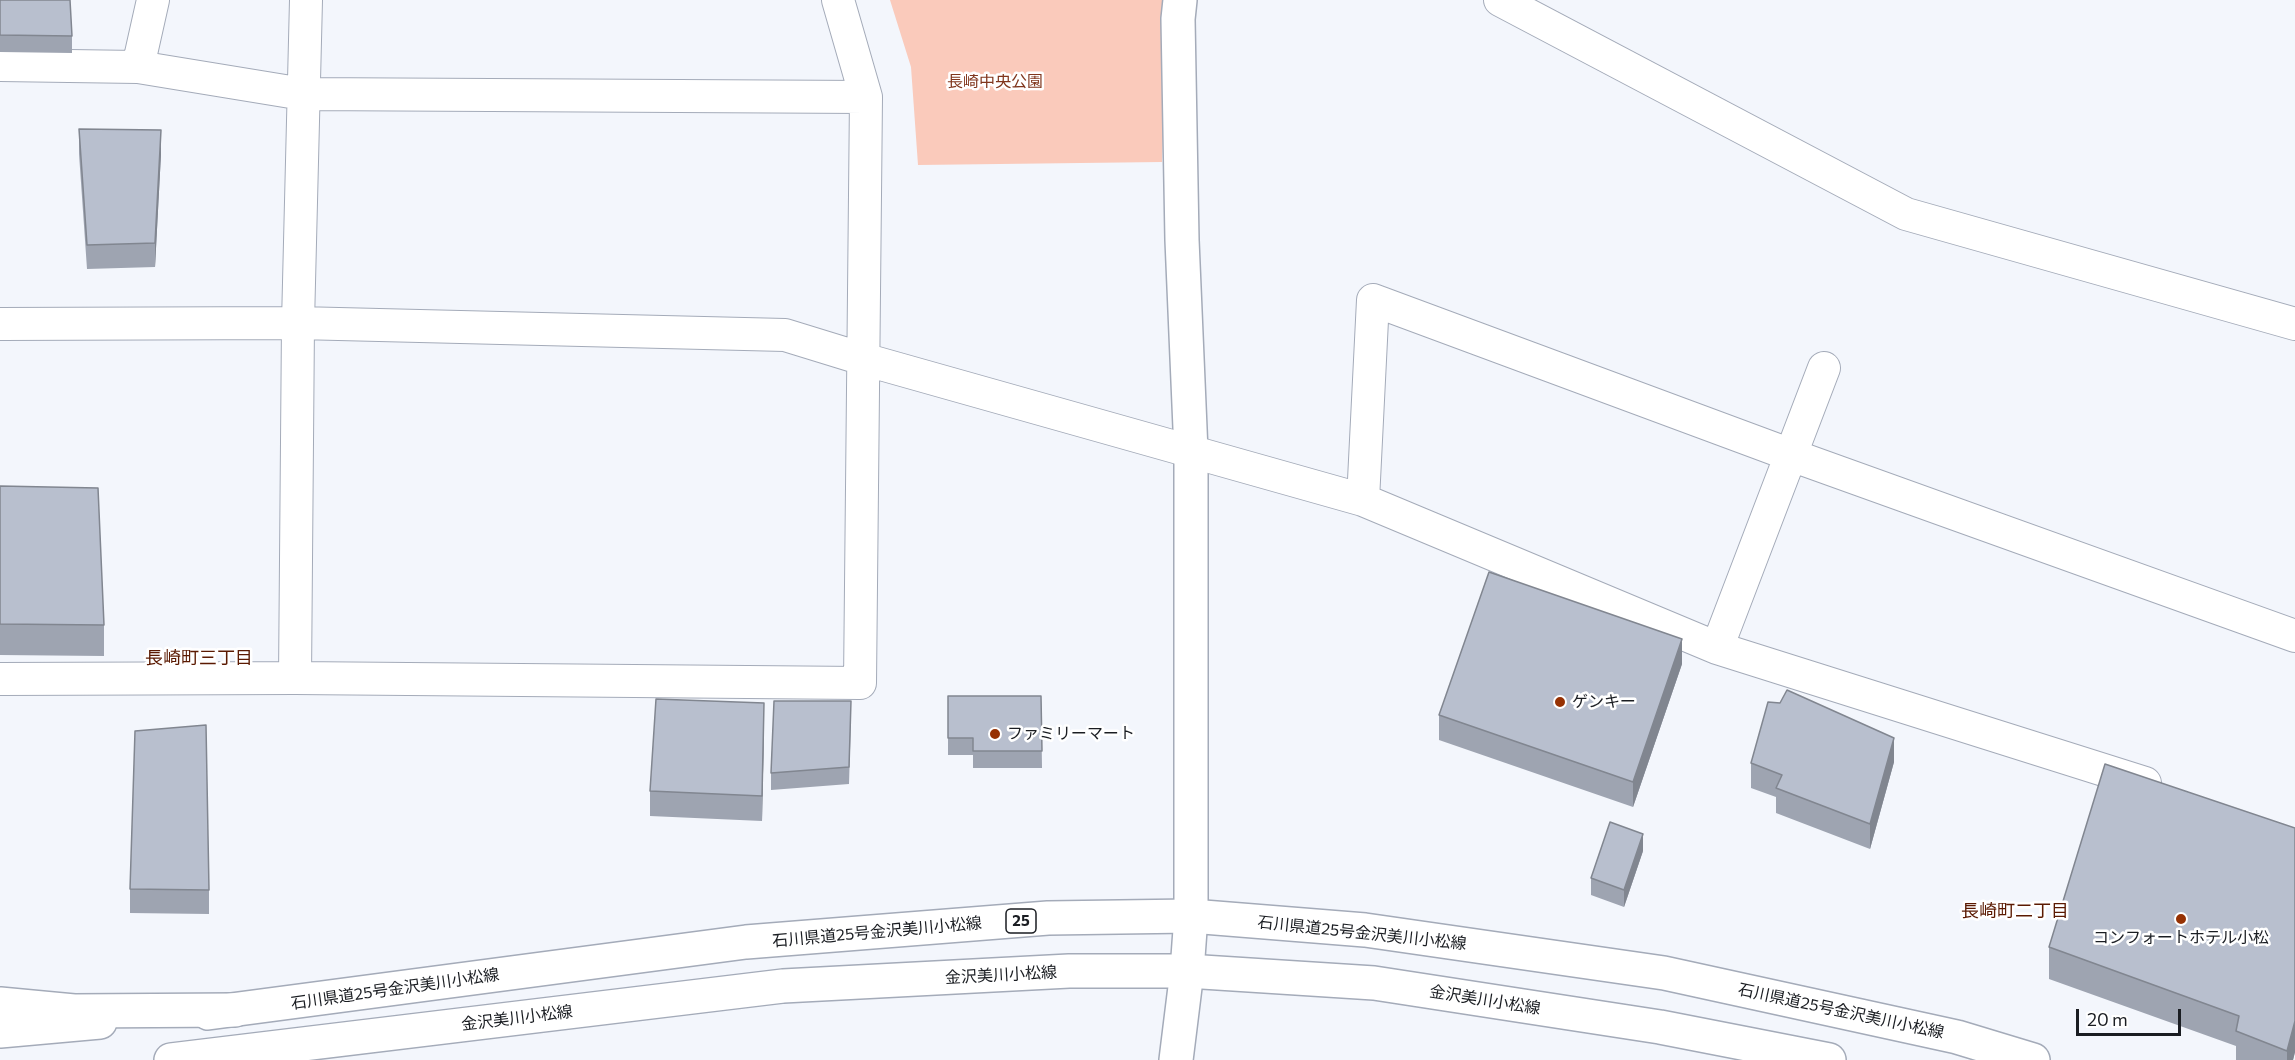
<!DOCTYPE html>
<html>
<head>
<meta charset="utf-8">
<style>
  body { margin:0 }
  #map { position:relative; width:2295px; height:1060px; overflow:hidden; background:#f3f6fc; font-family:Commissioner,sans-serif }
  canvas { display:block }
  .scale { position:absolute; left:2076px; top:1009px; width:105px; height:27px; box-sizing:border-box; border:3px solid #1a1d22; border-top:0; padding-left:8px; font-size:18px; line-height:21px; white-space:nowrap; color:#1a1d22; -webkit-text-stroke:4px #fff; paint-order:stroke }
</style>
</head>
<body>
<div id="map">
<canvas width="2295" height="1060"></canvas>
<div class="scale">20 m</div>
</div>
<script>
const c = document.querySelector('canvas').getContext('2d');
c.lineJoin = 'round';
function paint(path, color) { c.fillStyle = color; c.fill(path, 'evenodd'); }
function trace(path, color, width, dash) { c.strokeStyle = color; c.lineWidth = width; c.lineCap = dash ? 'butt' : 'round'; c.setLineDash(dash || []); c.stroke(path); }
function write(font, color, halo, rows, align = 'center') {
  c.font = font + ' Commissioner,"Noto Sans JP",sans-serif'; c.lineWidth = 5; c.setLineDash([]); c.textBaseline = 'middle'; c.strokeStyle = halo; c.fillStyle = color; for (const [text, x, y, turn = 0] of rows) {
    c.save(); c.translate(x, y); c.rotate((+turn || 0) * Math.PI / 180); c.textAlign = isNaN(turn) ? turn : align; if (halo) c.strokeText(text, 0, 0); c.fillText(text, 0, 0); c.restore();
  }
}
const green = new Path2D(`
  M890 0H1168L1162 162 918 165 911 67Z`);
const minor = new Path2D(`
  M1500 0 1906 214 2295 324
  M0 65 138 67 303 94 866 97
  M138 67 153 0
  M0 324 298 323 785 335 863 359 1363 500 1717 648 2145 783
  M1363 500 1373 300 1791 455 2295 636
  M1717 648 1824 368
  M295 678 298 323 306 0
  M0 679 295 678 860 683 866 97 838 0`);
const tertiary = new Path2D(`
  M1176 1060 1187 971 1191 916V452L1182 240 1178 19 1180 0`);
const primary = new Path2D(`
  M208 1013 746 942 1048 918 1191 916 1365 930 1664 973 1957 1037 2033 1060
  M0 1031 100 1022
  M171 1060 783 986 1069 971H1187L1374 983 1660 1027 1829 1060`);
const motorway = new Path2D(`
  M0 1004 74 1011 235 1010`);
const wall = new Path2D(`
  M0 0 72 36V53L0 52Z
  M79 129 161 154 155 267 87 269 79 154Z
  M0 486 104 625V656L0 655Z
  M1682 664 1633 807 1439 740V715Z
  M948 696H1041L1042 768H973V755H948Z
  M851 718 849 784 771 790V773Z
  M764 728 762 821 650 816V791Z
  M1894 762 1870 849 1776 813V797L1751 788V763Z
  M2295 828V1052L2293 1060H2236V1046L2049 979V947Z
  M1643 851 1624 907 1591 895V878Z
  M130 889 209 890V914L130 913Z`);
const shadedWall = new Path2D(`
  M161 130V154L155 267V243Z
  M1682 639V664L1633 807V782Z
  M764 703V728L762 821V796Z
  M1894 738V762L1870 849V824Z
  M1643 834V851L1624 907V890Z
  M2295 1021V1052L2293 1060H2287V1051Z`);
const building = new Path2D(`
  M0 0H70L72 36 0 35Z
  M79 129 161 130 155 243 87 245Z
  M0 486 98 488 104 625 0 624Z
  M1489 572 1682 639 1633 782 1439 715Z
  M1787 690 1894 738 1870 824 1776 788 1782 775 1751 763 1768 702 1780 703Z
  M948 696H1041L1042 751H973V738H948Z
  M656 699 764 703 762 796 650 791Z
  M774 701H851L849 767 771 773Z
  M206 725 209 890 130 889 135 731Z
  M2105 764 2295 828V1021L2287 1051 2236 1031 2239 1016 2049 947Z
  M1610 822 1643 834 1624 890 1591 878Z`);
const markers = [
  [1560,702,6,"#963103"],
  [995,734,6,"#963103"],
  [2181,919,6,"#963103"]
];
const shields = [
  [1021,921,30]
];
const shieldNames = [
  ["25",1021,921]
];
const parkNames = [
  ["長崎中央公園",995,82]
];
const poiNames = [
  ["ゲンキー",1572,702],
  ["ファミリーマート",1007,734],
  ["コンフォートホテル小松",2181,938,"center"]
];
const streetNames = [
  ["石川県道25号金沢美川小松線",877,932,-5],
  ["石川県道25号金沢美川小松線",1362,933,6],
  ["金沢美川小松線",1001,975,-3],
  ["石川県道25号金沢美川小松線",395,989,-8],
  ["金沢美川小松線",1485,1000,9],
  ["石川県道25号金沢美川小松線",1841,1011,12],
  ["金沢美川小松線",517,1018,-7]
];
const neighbourhoodNames = [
  ["長崎町三丁目",199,658],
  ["長崎町二丁目",2015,911]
];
paint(green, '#facabb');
trace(minor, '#a4abb9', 34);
trace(tertiary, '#a4abb9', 36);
trace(primary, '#a4abb9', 36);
trace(motorway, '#a4abb9', 36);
trace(minor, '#fff', 32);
trace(tertiary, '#fff', 33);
trace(primary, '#fff', 33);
trace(motorway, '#fff', 33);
paint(wall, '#9ea4b1');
paint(shadedWall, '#818690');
paint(building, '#b8bfce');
trace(building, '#818690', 1.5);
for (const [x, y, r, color] of markers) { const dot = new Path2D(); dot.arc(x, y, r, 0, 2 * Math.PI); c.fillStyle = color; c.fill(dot); trace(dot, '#fff', 2); }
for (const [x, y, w] of shields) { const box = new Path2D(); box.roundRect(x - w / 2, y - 12, w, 24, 4.5); c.fillStyle = '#fff'; c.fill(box); trace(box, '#1a1d22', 1.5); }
write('bold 15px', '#1a1d22', null, shieldNames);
write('16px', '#80361d', '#fff', parkNames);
write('16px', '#1a1d22', '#fff', poiNames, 'left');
write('16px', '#1a1d22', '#fff', streetNames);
write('18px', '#5b1a02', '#fff', neighbourhoodNames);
</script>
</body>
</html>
